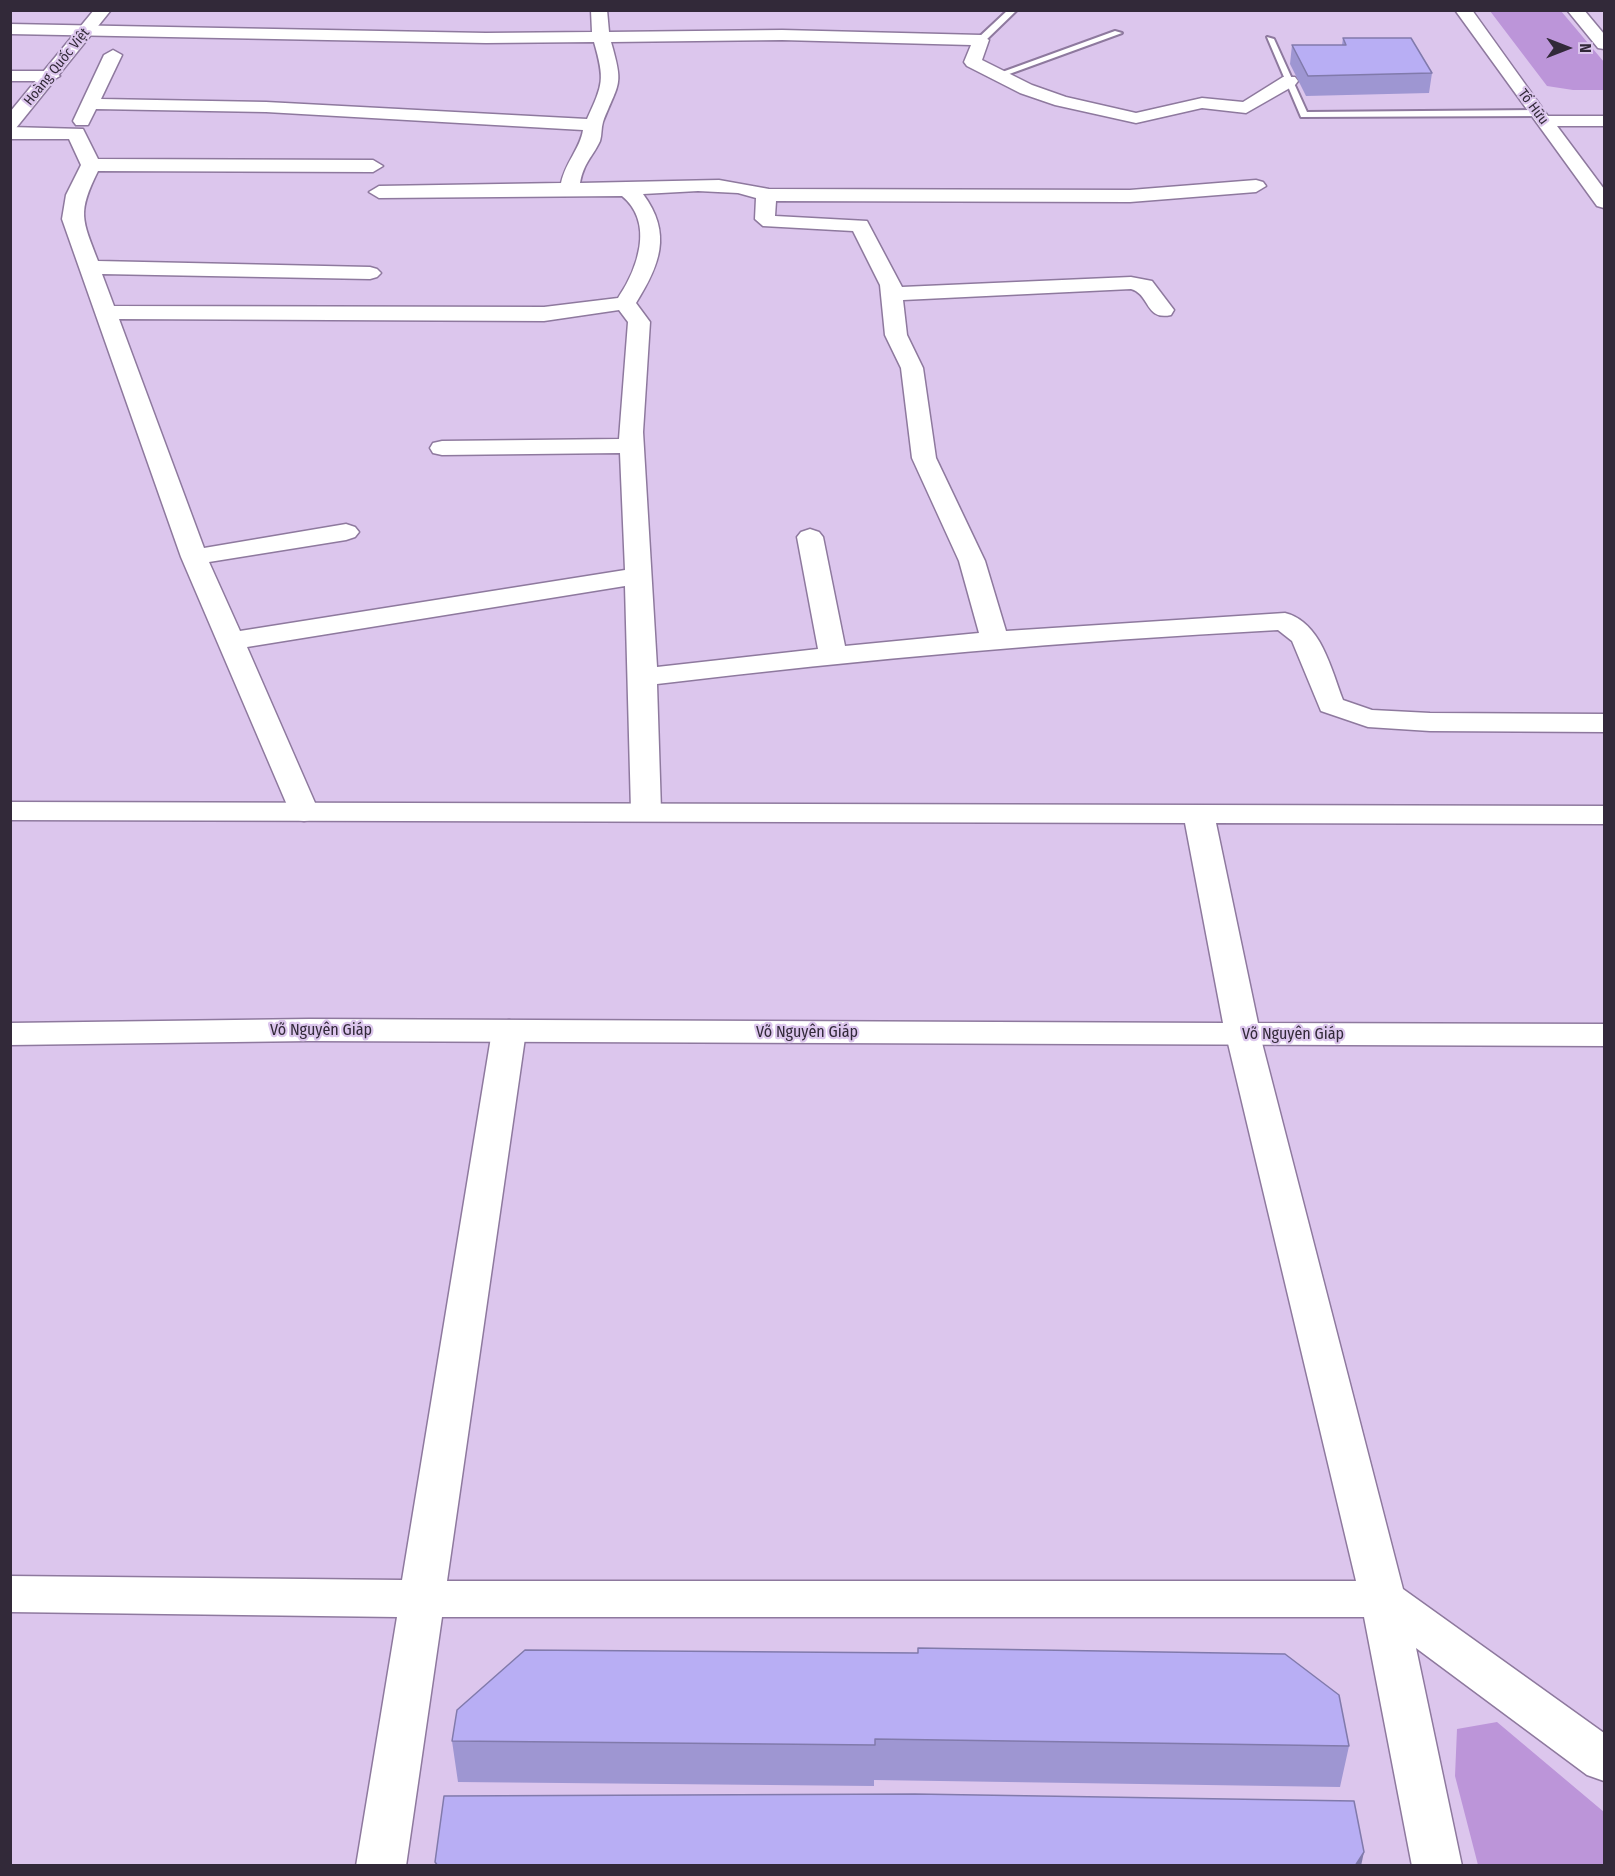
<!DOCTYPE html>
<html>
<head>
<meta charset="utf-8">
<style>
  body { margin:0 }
  #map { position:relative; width:1615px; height:1876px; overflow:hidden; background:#dcc6ed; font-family:"Fira Sans Condensed",sans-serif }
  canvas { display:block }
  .frame { position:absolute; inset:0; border:12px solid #322939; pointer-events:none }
  .north { position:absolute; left:1537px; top:18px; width:60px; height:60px; -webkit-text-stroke:4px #dcc6ed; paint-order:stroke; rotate:90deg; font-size:16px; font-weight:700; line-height:24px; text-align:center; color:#322939 }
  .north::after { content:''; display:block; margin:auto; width:21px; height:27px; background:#322939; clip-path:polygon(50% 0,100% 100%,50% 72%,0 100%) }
</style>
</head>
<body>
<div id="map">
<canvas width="1615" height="1876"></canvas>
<div class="frame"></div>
<div class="north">N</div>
</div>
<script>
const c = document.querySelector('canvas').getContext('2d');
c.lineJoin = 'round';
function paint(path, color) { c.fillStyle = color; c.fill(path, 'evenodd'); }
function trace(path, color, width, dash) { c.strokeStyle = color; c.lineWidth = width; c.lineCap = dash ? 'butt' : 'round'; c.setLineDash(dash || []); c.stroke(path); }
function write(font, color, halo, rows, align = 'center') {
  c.font = font + ' "Fira Sans Condensed",sans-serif'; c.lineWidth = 4.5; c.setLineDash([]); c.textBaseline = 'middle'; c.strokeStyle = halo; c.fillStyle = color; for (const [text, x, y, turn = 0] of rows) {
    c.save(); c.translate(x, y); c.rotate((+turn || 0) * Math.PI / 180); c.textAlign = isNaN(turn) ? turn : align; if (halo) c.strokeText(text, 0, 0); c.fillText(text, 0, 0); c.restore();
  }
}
const green = new Path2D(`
  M1490 11H1561L1604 62V90H1573L1547 86Z
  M1497 1722 1604 1812V1865H1478L1455 1776 1457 1729Z`);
const service = new Path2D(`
  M1008 10H1017L984 42H978V38Z
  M1115 31 1122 33 1001 77 994 75Z
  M1267 37 1274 39 1307 112 1537 110 1542 113 1537 116 1301 117Z`);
const minor = new Path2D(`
  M591 10H607L609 32 782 30 981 35 989 40 982 60 1032 85 1066 97 1136 113 1202 98 1243 102 1283 77H1295L1298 81 1295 85 1246 113 1202 108 1136 123 1055 105 1020 93 967 66 964 62 971 45 782 40 611 42C624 87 619 81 603 122 601 128 602 135 600 141 592 158 584 162 580 183L719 180 769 189 1130 190 1256 180 1263 182 1266 186 1256 192 1130 202 776 201 775 216 867 221 902 287 1131 277 1152 281 1174 310 1171 315C1145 321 1150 294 1131 289L903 300 907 335 923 368 936 458 985 561 1006 631 1285 613C1321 622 1331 669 1343 700L1372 710 1430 713 1604 714V732L1430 731 1368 727 1321 711 1292 641 1278 630C1071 641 864 659 657 684L661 811 657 818 646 820 635 818 631 811 625 586 247 647 319 812 315 819 304 821 293 819 181 557 62 219 66 195 81 165 69 139H10V127L83 129 98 159 373 160 383 166 373 172 98 171C77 213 82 219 98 261L370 267 377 269 381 273 377 277 370 279 102 274 114 306 544 307 618 298C637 270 655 223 622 196L379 198 369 192 379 186 561 183C566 161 580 149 583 130L266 112 96 109 88 125H76L73 121 104 55 113 50 122 55 101 99 266 102 587 119C603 84 605 80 594 42L486 43 10 34V24L486 33 592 32ZM698 191 738 193 756 198 755 219 763 226 853 231 880 285 885 335 901 368 912 458 959 561 979 633 845 646 823 537 819 532 810 529 801 532 797 537 818 649 657 667 643 432 650 322 636 303C659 266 673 234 643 194ZM619 310 628 322 619 439 442 441 433 443 430 448 433 453 442 455 620 453 625 570 240 631 209 562 346 540 355 537 359 532 355 527 346 524 204 548 119 319 544 321Z
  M10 71H51L60 76 51 81H10Z
  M509 1020 521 1023 526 1031 447 1581H1356L1226 1035 1231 1027 1243 1024 1255 1027 1260 1035 1403 1589 1604 1733V1781L1587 1775 1416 1648 1462 1866H1412L1364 1617H442L406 1866H356L397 1617 10 1612V1576L402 1580 492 1031 497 1023Z`);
const tertiary = new Path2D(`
  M94 10H111L16 128 10 129V112Z
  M10 802 1604 806V824L1216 823 1258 1023 1604 1024V1046L309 1041 10 1045V1023L309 1019 1223 1023 1185 823 10 820Z`);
const secondary = new Path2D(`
  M1455 10H1472L1548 116H1604V126H1557L1604 189V208L1597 206Z
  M1567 10H1584L1604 34V49L1598 48Z`);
const wall = new Path2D(`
  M1343 38 1432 73 1429 93 1306 96 1290 64 1292 45H1342Z
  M457 1710 1349 1746 1340 1787 874 1780V1786L458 1782 452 1741Z`);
const shadedWall = new Path2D(`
  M1364 1852 1361 1866H1355Z`);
const building = new Path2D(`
  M1343 38H1411L1432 73 1308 76 1292 45H1346Z
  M918 1648 1285 1654 1339 1695 1349 1746 875 1739V1745L452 1741 457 1710 525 1650 918 1653Z
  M915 1794 1354 1801 1364 1852 1355 1866H438L435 1862 444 1796Z`);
const farStreetnames = [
  ["Hoàng Quốc Việt",57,67,-51],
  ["Tố Hữu",1533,107,53]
];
const streetNames = [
  ["Võ Nguyên Giáp",321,1031],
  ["Võ Nguyên Giáp",807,1033],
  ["Võ Nguyên Giáp",1293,1035]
];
paint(green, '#bc95d9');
trace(service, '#8e799e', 4);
trace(minor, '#8e799e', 3);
trace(tertiary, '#8e799e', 3);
trace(secondary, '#8e799e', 3);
paint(service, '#fff');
paint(minor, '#fff');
paint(tertiary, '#fff');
paint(secondary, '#fff');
paint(wall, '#9e96d2');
paint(shadedWall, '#817aab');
paint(building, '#b8aef4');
trace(building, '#817aab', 1.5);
write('14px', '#322939', '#dcc6ed', farStreetnames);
write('16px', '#322939', '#dcc6ed', streetNames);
</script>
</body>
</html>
